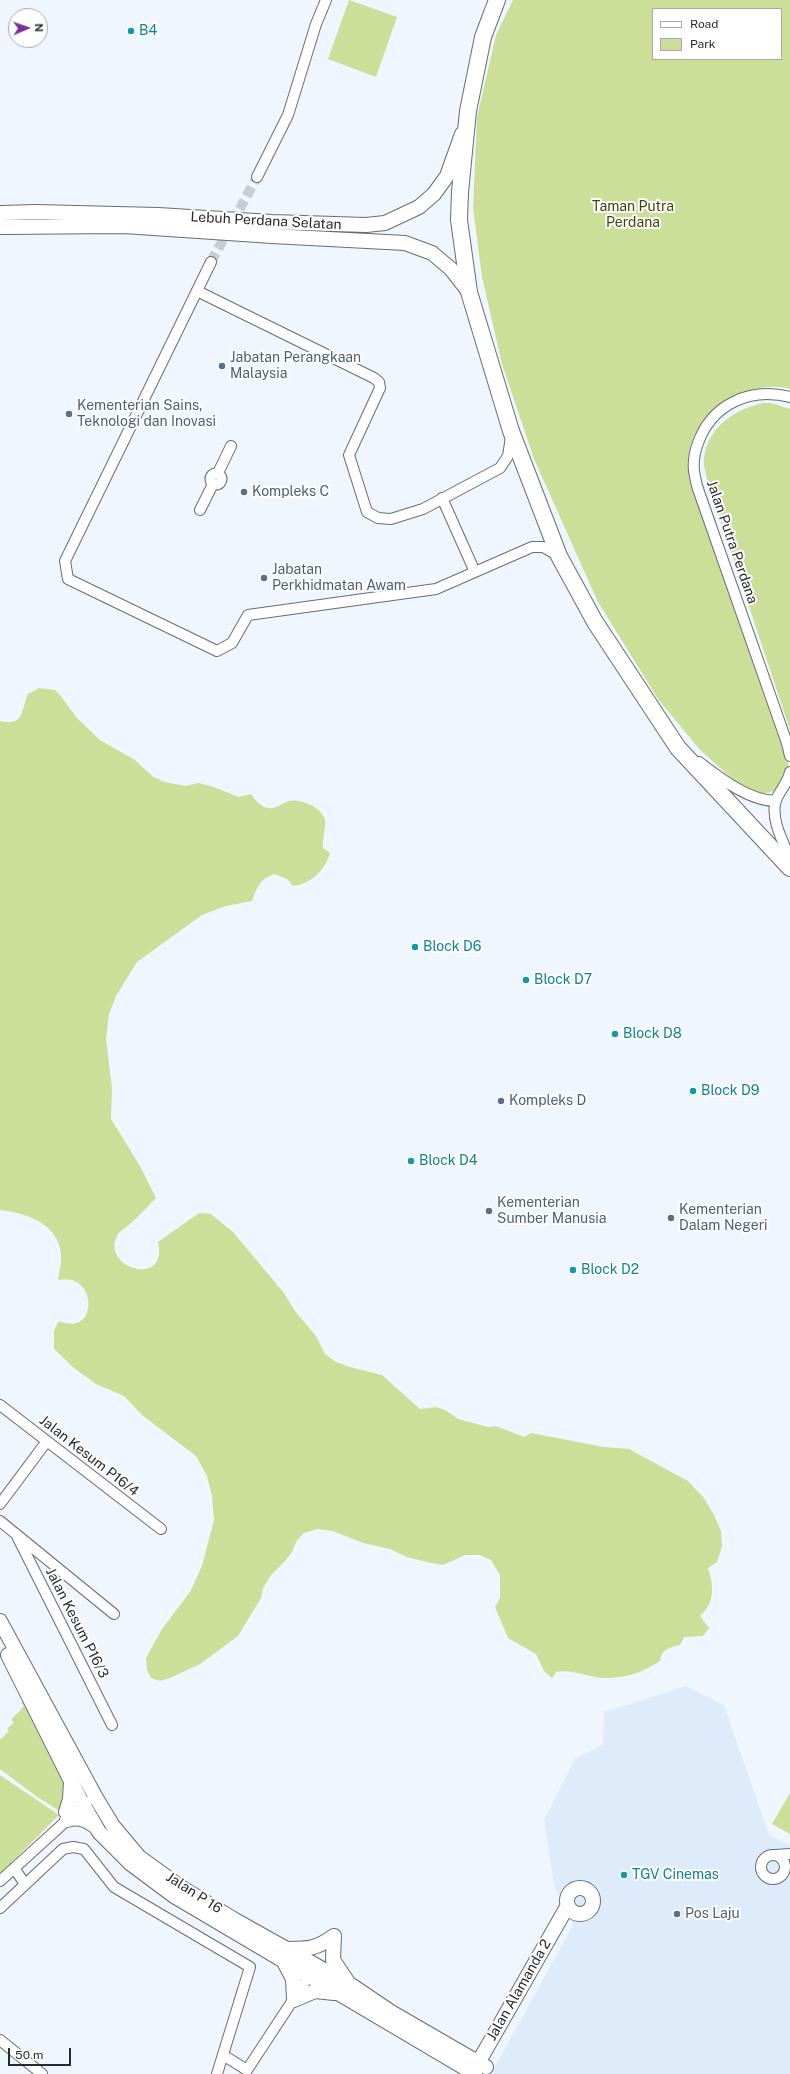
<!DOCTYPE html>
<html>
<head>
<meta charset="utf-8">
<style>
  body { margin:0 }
  #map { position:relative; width:790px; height:2074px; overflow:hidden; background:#f0f6fe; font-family:"Public Sans",sans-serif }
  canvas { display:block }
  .legend { position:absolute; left:652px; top:8px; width:130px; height:52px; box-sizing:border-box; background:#fff; border:1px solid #a9aaab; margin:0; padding:5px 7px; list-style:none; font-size:12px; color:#272a2e }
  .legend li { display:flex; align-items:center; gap:8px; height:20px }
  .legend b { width:20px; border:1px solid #a9aaab }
  .north { position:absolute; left:8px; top:8px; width:40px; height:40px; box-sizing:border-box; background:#fff; border:1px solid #a9aaab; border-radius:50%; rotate:88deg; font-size:11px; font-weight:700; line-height:16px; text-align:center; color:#272a2e }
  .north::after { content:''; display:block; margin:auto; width:14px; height:18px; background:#7e2d9d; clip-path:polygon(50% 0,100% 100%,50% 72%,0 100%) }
  .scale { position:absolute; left:8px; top:2048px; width:63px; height:18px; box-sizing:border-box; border:2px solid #272a2e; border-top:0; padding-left:5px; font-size:12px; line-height:14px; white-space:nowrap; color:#272a2e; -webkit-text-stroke:3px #fff; paint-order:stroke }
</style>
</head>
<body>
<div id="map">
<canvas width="790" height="2074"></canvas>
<ul class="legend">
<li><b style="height:5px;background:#fff"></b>Road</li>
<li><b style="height:11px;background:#ccdf98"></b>Park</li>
</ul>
<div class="north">N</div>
<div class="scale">50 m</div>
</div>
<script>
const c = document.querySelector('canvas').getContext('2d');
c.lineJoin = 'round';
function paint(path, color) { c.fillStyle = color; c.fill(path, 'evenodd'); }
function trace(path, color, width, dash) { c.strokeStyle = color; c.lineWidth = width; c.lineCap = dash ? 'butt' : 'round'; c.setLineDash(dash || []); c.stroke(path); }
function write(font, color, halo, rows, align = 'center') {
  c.font = font + ' "Public Sans",sans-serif'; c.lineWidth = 4; c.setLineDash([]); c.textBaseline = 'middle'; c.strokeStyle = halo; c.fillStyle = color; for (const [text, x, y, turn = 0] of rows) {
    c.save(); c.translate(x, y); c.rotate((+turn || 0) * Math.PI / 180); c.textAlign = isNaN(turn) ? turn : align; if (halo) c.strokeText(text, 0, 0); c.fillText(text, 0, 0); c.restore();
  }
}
const built = new Path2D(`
  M686 1686 724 1705 769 1835 790 1845V2074H491L573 1925 554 1886 544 1820 575 1759 603 1744 604 1712Z`);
const green = new Path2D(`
  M349 0 397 17 376 77 328 59Z
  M513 0H790V389C775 385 759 387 745 392 713 402 689 429 688 464 688 472 691 481 692 489L779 724 788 760V772L775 791 763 794 738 784 700 750 658 699 598 602 534 459 502 364 482 277 473 208 477 117 496 35ZM653 9H781V59H653Z
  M763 403H772L790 409V730L707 480C706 473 703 465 704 458 708 427 735 409 763 403Z
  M39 688 55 690 60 695 76 717 100 740 135 760 152 776 164 782 186 786 198 783 211 786 239 797 251 794C255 800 261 807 268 808 276 809 281 804 289 801 300 798 322 807 325 820 326 830 322 838 323 848L330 853C325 870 311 884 293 886L287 879 274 874C260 879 257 887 252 901L226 906 202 915 137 962 116 996 109 1014 106 1039 112 1088 111 1119 140 1166 156 1198C147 1207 139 1216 130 1224 126 1228 121 1230 118 1234 98 1268 169 1289 158 1242L199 1213 211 1214 233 1232 284 1293 295 1311 316 1336 325 1354 336 1362 350 1367 382 1375 420 1409 436 1407 445 1410 458 1419 488 1427 496 1426 524 1437 531 1433 604 1447 629 1449 688 1481 703 1497 713 1513 721 1531 722 1546 717 1562 708 1568C714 1587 715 1602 700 1616L709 1628 703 1636 684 1637 680 1645C668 1648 662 1649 660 1661 644 1672 623 1679 603 1678 587 1677 573 1669 556 1672L552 1678 544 1671 536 1654 508 1638 495 1607 500 1598V1575L491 1560 480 1555H465L443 1565 427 1562 407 1557 390 1549 363 1543 333 1531 317 1529 304 1533 297 1540 292 1552 285 1561 271 1575 263 1588 261 1598 238 1636 200 1664 170 1678 160 1681 151 1678 147 1670 146 1658 162 1629 190 1592 202 1566 214 1520 212 1496 207 1476 196 1456 142 1415 124 1396 96 1384 74 1368 54 1349V1330L59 1321C99 1338 98 1271 58 1280 59 1272 62 1262 61 1254 58 1223 26 1213 0 1210V721C25 727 21 709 28 694Z
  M25 1701 33 1712 67 1791 61 1812 36 1796 0 1769V1740L9 1731 7 1729 14 1722 11 1720 24 1706 21 1703Z
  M0 1775 59 1815 0 1874Z
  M790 1793V1834L772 1824Z`);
const streetTunnel = new Path2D(`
  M211 262 257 177`);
const street = new Path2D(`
  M257 177 288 115 316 24 326 0
  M211 262 65 561 68 579 217 651 232 643 248 615 436 589 532 547H543L559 556
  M197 291 374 378 379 382 380 388 349 455 367 512 378 518 391 519 423 509 500 468 508 456 511 437
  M790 397C750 387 712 404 698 443 695 451 693 462 694 471 695 477 696 483 698 489L787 743 790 756
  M218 473 231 446
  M210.5 479a5.5 5.5 0 1 1 11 0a5.5 5.5 0 1 1-11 0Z
  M442 498 475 572
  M200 510 213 484
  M699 762C720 778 749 801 776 801
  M790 772C788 783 780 790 776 800 770 818 783 842 790 858
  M0 1405 161 1529
  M0 1504 47 1441
  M0 1521 114 1614
  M16 1534 112 1725
  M761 1867a12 12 0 1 1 24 0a12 12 0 1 1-24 0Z
  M775 1855 790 1854
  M14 1868 25 1884
  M0 1881 87 1802
  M0 1908 63 1849 73 1847 84 1849 114 1887 250 1967 217 2074
  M0 2040 42 2074
  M223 2055 247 2070 312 1971`);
const secondary = new Path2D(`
  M0 213 36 212 158 215 272 222 366 225 385 223 419 207 434 194 447 176 462 134
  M0 227 124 226 272 236 405 243 432 253 451 269 469 292
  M0 1621 95 1796 113 1826 139 1857 179 1886 235 1920 351 1985 391 2012 486 2067
  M8 1655 80 1799 99 1832 131 1864 174 1896 475 2074
  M66 1812 70 1799 71 1781
  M67 1820C79 1816 86 1820 96 1827
  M567 1901a13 13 0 1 1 26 0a13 13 0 1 1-26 0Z
  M334 1936 333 1960 347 1981
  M287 1949C309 1949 316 1949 334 1936
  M284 1962 293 1979 294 2000 315 1991 334 1993
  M474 2070 567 1907`);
const primary = new Path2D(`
  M497 0 483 37 468 111 460 192 459 220 469 292 511 431 559 556 595 622 678 748 790 868`);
const markers = [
  [131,31,4,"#0f9aa8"],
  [222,366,4,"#5c6f8a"],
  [69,414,4,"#5c6f8a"],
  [244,492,4,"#5c6f8a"],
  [264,578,4,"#5c6f8a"],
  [415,947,4,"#0f9aa8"],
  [526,980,4,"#0f9aa8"],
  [615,1034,4,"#0f9aa8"],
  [693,1091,4,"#0f9aa8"],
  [501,1101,4,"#5c6f8a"],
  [411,1161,4,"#0f9aa8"],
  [489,1211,4,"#5c6f8a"],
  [671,1218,4,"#5c6f8a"],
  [573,1270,4,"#0f9aa8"],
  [624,1875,4,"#0f9aa8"],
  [677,1914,4,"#5c6f8a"]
];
const cultureNames = [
  ["B4",139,31],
  ["Block D6",423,947],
  ["Block D7",534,980],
  ["Block D8",623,1034],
  ["Block D9",701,1091],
  ["Block D4",419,1161],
  ["Block D2",581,1270],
  ["TGV Cinemas",632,1875]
];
const parkNames = [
  ["Taman Putra",633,207],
  ["Perdana",633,223]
];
const streetNames = [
  ["Lebuh Perdana Selatan",266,221,3],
  ["Jalan Putra Perdana",732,542,71],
  ["Jalan Kesum P16/4",89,1456,38],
  ["Jalan Kesum P16/3",77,1623,63],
  ["Jalan P 16",194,1893,33],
  ["Jalan Alamanda 2",519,1990,-60]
];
const serviceNames = [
  ["Jabatan Perangkaan",230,358],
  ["Malaysia",230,374],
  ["Kementerian Sains,",77,406],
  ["Teknologi dan Inovasi",77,422],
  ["Kompleks C",252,492],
  ["Jabatan",272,570],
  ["Perkhidmatan Awam",272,586],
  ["Kompleks D",509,1101],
  ["Kementerian",497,1203],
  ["Sumber Manusia",497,1219],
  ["Kementerian",679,1210],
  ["Dalam Negeri",679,1226],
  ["Pos Laju",685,1914]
];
paint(built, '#deebfb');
paint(green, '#ccdf98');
trace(streetTunnel, '#c8cdd4', 10, [10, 5]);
trace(street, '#666d76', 12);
trace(secondary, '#666d76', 16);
trace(primary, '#666d76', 18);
trace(street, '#fff', 10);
trace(secondary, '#fff', 14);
trace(primary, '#fff', 16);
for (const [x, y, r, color] of markers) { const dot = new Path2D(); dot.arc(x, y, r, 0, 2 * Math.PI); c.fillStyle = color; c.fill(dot); trace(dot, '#fff', 1.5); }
write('14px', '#0d838f', '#fff', cultureNames, 'left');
write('14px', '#3b4704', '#fff', parkNames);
write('14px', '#272a2e', '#fff', streetNames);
write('14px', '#4e5e75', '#fff', serviceNames, 'left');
</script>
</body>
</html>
